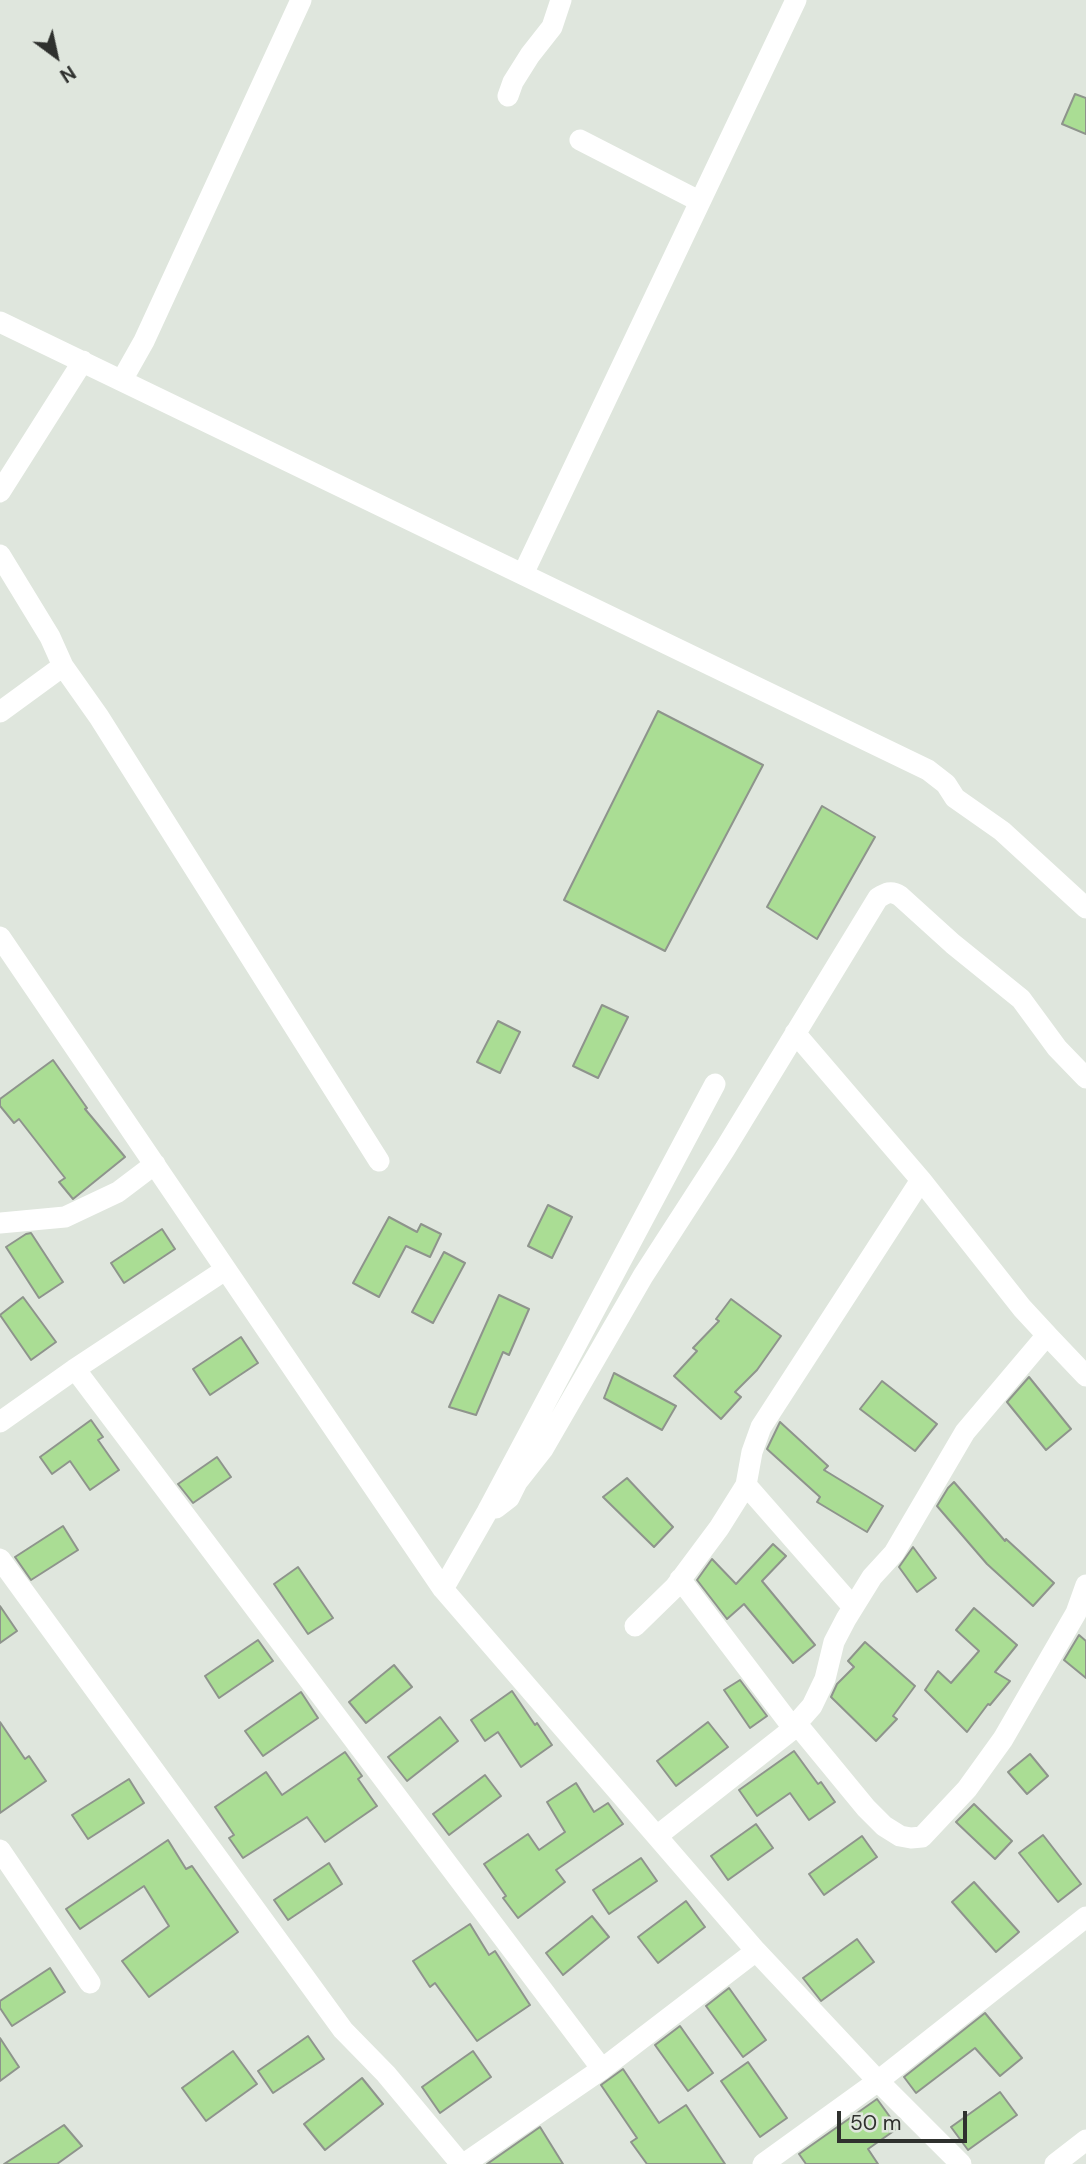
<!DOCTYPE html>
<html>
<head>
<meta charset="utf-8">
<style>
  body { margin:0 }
  #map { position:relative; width:1086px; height:2164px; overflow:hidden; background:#dfe6dd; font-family:"DM Sans",sans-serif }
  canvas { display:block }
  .north { position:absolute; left:21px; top:21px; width:70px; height:70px; -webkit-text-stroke:5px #dfe6dd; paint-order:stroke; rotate:147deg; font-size:19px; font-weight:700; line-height:28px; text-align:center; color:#2f312e }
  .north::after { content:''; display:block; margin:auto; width:24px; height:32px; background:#2f312e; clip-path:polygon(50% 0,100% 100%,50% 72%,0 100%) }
  .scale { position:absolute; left:837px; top:2111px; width:130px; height:32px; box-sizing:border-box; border:4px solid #2f312e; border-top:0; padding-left:9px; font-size:21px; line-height:24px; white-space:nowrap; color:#2f312e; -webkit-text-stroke:5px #dfe6dd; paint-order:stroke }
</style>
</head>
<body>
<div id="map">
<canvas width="1086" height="2164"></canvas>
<div class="north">N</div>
<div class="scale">50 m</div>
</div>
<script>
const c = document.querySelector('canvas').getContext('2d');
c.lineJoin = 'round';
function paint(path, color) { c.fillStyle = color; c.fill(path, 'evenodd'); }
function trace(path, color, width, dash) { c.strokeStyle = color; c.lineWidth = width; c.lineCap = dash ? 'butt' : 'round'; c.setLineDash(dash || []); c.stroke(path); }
const building = new Path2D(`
  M1075 94 1086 98V134L1062 124Z
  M658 711 763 765 665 951 564 900Z
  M822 806 875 837 817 939 767 907Z
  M602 1005 628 1017 598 1078 573 1066Z
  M498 1021 520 1032 500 1073 477 1062Z
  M53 1060 87 1108 85 1109 125 1157 73 1199 59 1182 65 1178 19 1119 14 1123 0 1106V1099Z
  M548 1205 572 1217 552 1258 528 1246Z
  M389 1217 417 1232 421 1224 441 1234 430 1257 406 1246 379 1297 353 1283Z
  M162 1229 175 1249 124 1283 111 1263Z
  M31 1233 63 1282 39 1298 6 1247 26 1234Z
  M444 1252 465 1263 433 1323 412 1312Z
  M499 1295 529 1309 509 1355 503 1352 476 1415 449 1407Z
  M23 1297 56 1342 31 1360 0 1315Z
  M731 1299 781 1336 757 1370 735 1392 741 1397 721 1419 674 1376 697 1351 693 1348 719 1321 716 1319Z
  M241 1337 258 1363 210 1395 193 1369Z
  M614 1373 676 1406 662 1430 604 1398Z
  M1029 1377 1071 1429 1046 1450 1007 1402Z
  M882 1381 937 1424 915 1451 860 1409Z
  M91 1420 103 1437 98 1440 119 1470 90 1490 70 1461 52 1474 40 1457Z
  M780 1422 828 1466 824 1470 883 1506 867 1532 817 1502 820 1497 767 1449Z
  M217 1457 231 1477 193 1503 178 1484Z
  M627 1478 673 1527 654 1547 603 1497Z
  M954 1482 1005 1541 1006 1539 1054 1583 1033 1606 987 1564 937 1506 948 1488Z
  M63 1526 78 1550 31 1580 15 1557Z
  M773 1544 786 1556 762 1581 815 1645 793 1663 744 1604 727 1619 697 1580 712 1559 736 1584Z
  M913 1547 936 1578 917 1592 899 1567Z
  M298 1567 333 1618 308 1634 274 1584Z
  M0 1606 17 1631 0 1643Z
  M974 1608 1017 1645 995 1672 1010 1681 990 1705 988 1704 967 1732 925 1690 938 1671 951 1683 979 1651 956 1630Z
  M1079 1635 1086 1641V1678L1064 1660Z
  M258 1640 273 1661 219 1698 205 1676Z
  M865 1642 915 1686 893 1716 897 1719 876 1741 831 1697 837 1684 854 1667 848 1661Z
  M394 1665 412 1687 366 1723 349 1702Z
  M740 1680 767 1716 750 1728 724 1690Z
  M512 1691 535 1725 537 1723 552 1745 521 1767 498 1732 485 1741 471 1720Z
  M301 1692 318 1718 263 1756 245 1731Z
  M440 1717 458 1741 407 1781 388 1757Z
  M0 1722 25 1759 29 1756 46 1781 0 1813Z
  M708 1722 728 1747 676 1786 657 1761Z
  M794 1751 818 1784 821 1782 835 1802 809 1820 790 1793 757 1816 739 1790Z
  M345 1752 362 1776 358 1779 377 1806 325 1842 307 1817 243 1858 229 1838 234 1835 215 1807 266 1772 282 1795Z
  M1030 1754 1048 1776 1027 1794 1008 1772Z
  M485 1775 501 1796 449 1835 433 1814Z
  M129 1779 144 1803 88 1839 72 1815Z
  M576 1783 594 1812 608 1803 623 1824 556 1870 565 1882 518 1918 503 1898 506 1896 484 1864 528 1834 539 1850 565 1832 547 1802Z
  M974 1804 1012 1841 995 1859 956 1822Z
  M756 1824 773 1848 728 1880 711 1856Z
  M1043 1835 1081 1884 1058 1902 1019 1853Z
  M862 1836 877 1857 824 1895 809 1874Z
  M168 1840 186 1869 192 1866 238 1932 149 1997 122 1961 169 1926 144 1886 80 1929 66 1909Z
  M641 1858 657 1881 609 1914 593 1890Z
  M329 1863 342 1884 288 1920 274 1900Z
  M974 1882 1019 1932 996 1952 952 1902Z
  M686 1901 705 1927 658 1963 638 1937Z
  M592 1916 609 1937 563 1975 546 1953Z
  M470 1924 489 1955 495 1951 530 2005 477 2041 435 1983 430 1987 413 1961Z
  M857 1939 874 1962 821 2001 803 1978Z
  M50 1968 65 1992 12 2026 0 2008V2001Z
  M729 1988 766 2040 743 2057 706 2006Z
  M985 2013 1022 2058 1000 2076 975 2048 916 2093 904 2077Z
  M680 2026 713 2073 688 2091 655 2045Z
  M308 2036 324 2059 273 2093 258 2071Z
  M0 2038 19 2067 0 2081Z
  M233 2051 257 2084 206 2121 182 2088Z
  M473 2051 491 2077 440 2113 422 2087Z
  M748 2062 787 2118 760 2137 721 2081Z
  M623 2069 659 2123 686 2105 725 2164H647L631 2142 637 2138 601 2085Z
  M362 2078 383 2104 325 2150 304 2124Z
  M1000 2092 1017 2115 968 2150 951 2127Z
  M877 2099 898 2128 868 2149 878 2164H806L799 2154Z
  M64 2125 82 2146 57 2164H4Z
  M540 2127 563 2164H487Z`);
const street = new Path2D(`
  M508 96 513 82 530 55 552 27 561 0
  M580 140 699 201
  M0 322 928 770 946 784 955 798 1002 831 1086 908
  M122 380 144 341 301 0
  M0 492 83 361
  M0 555 50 637 63 666 99 717 379 1161
  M523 574 796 0
  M0 712 63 666
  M0 937 443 1589 756 1951 878 2081 961 2164
  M795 1033 921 1180 1022 1308 1047 1335
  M0 1223 65 1217 118 1192 155 1164
  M75 1369 602 2069
  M0 1422 75 1369 225 1270
  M489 1508H496L509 1498 517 1482 543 1449 643 1276 725 1149 878 898C886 893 891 890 900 896L953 944 1021 999 1057 1048 1086 1078
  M0 1559 343 2030 386 2074 461 2164
  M680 1579 793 1728
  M443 1589 487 1512 715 1084
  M853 1607 746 1485 752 1452 761 1427 921 1180
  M635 1626 675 1587 719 1528 746 1485
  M796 1723 866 1808 884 1826 900 1836 911 1838 922 1837 967 1789 1003 1739 1076 1613 1086 1585
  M657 1836 789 1732 812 1706 825 1679 834 1642 846 1619 872 1577 894 1553 965 1432 1047 1335 1086 1376
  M0 1850 90 1983
  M464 2164 602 2069 756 1951
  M763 2164 878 2081 1086 1917
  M1055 2164 1086 2140`);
paint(building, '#aadd94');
trace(building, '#8e948c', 2);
trace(street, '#fff', 21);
</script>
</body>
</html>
